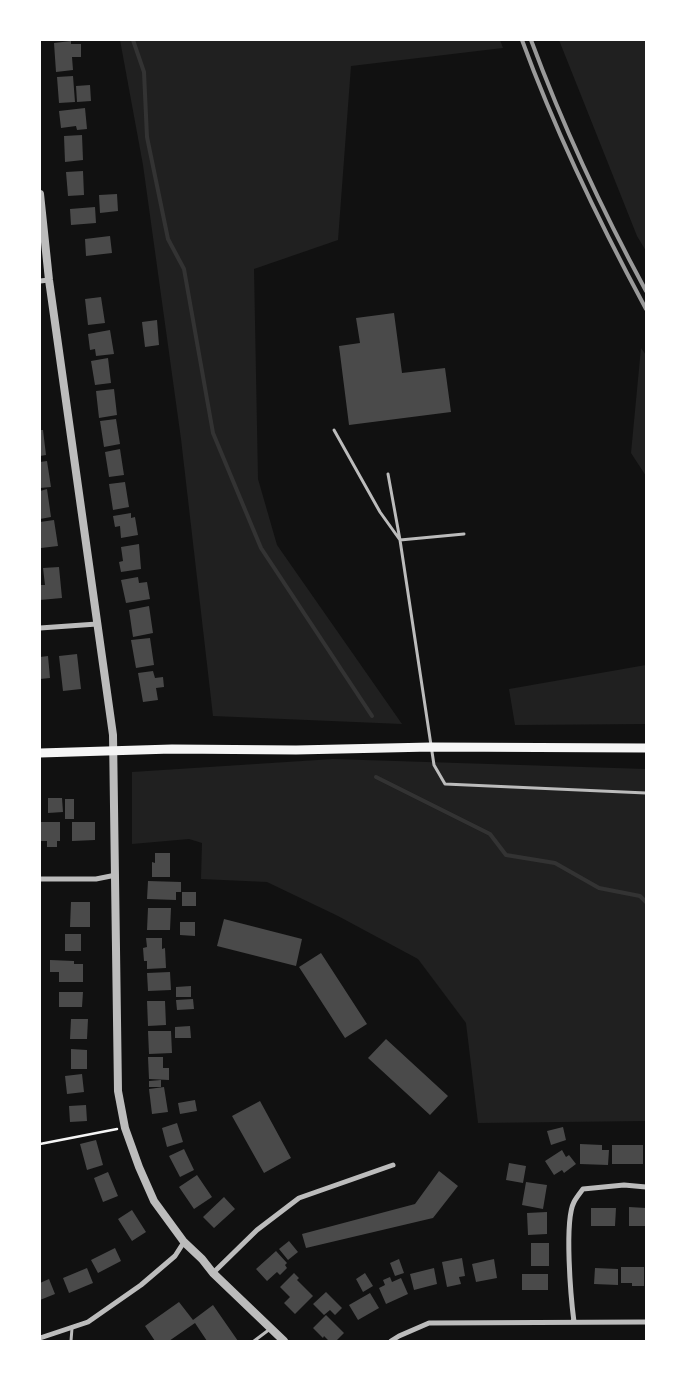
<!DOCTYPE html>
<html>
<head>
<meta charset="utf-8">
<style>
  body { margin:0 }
  #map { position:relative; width:686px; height:1381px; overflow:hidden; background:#111; font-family:Arial,sans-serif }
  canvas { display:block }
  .frame { position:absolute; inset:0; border:41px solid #fff; pointer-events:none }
</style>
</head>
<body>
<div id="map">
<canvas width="686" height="1381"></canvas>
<div class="frame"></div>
</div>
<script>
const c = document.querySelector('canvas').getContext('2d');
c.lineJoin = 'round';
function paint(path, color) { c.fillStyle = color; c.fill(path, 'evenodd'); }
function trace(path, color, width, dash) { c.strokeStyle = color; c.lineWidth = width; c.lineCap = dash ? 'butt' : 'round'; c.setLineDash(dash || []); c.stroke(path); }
const green = new Path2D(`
  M120 40H500L503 48 351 66 338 240 254 269 258 479 277 545 402 724 213 716 181 439 143 165Z
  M559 40H646V251L637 236Z
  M641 348 646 355V476L631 453Z
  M646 665V724L515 725 509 689Z
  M333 759 646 769V1121L478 1123 466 1023 418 959 338 916 267 882 201 879 202 843 189 839 132 844V772Z`);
const stream = new Path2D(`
  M133 40 144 72 147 137 168 239 184 269 213 433 261 548 372 716
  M376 777 490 834 506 855 555 863 599 888 640 896 646 902`);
const building = new Path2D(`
  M71 41V44H81V57H72L73 70 56 72 54 43Z
  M73 76 75 102 59 103 57 77Z
  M90 85 91 101 77 102 76 86Z
  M85 108 87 129 77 130 76 126 61 128 59 111Z
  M82 135 83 160 65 162 64 136Z
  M83 171 84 195 68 196 66 172Z
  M117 194 118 211 100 213 99 195Z
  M95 207 96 223 71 225 70 209Z
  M110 236 112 253 86 256 85 239Z
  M101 297 105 323 88 325 85 299Z
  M394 313 402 373 445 368 451 412 349 425 339 346 360 343 356 318Z
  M157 320 159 345 145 347 142 322Z
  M110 330 114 354 96 356 95 349 90 350 88 334Z
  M108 358 111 383 95 385 91 361Z
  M114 389 117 415 99 418 96 391Z
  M116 419 120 444 104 447 100 421Z
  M40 430H43L46 455 40 456Z
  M120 449 124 475 109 477 105 452Z
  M47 461 51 487 40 488V462Z
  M125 482 129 507 113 510 109 484Z
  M47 489 51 517 40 519V491Z
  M131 513V518L135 517 138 535 121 538 120 526 115 527 113 516Z
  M54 520 58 546 41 548 40 522Z
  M139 544 141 569 121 572 119 562 123 561 121 547Z
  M59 567 62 598 40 600V585H45L43 568Z
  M138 577 139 583 147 582 150 599 126 603 121 580Z
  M149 606 153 633 133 637 129 610Z
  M150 638 154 665 136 668 131 640Z
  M77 654 81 689 63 691 59 656Z
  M48 656 50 678 40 679V657Z
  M153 671 155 678 163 677 164 687 156 688 158 700 143 702 138 673Z
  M48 798H62L63 812 48 813Z
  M65 799H74V819H65Z
  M40 822H60V841H57V847H47V841H40Z
  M72 822H95V840L72 841Z
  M155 853H170V877H152V862L155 863Z
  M148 881 181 882V892H176V900L147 899Z
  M182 892H196V906H182Z
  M71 902H90V927H70Z
  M148 908H171L170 930H147Z
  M224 919 302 939 296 966 217 946Z
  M180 922H195V936L180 935Z
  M65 934H81V951H65Z
  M146 938H162V949L165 948 166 968 147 969V961H144L143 948 147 947Z
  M321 953 367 1024 345 1038 299 967Z
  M50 960 74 961V964H83V982H59V972H50Z
  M170 972 171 990 148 991 147 973Z
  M191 986V997H176V987Z
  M59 992H83L82 1007H59Z
  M193 999 194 1009 177 1010 176 1000Z
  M147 1001H165L166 1025 148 1026Z
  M71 1019H88L87 1039H70Z
  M190 1026 191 1038H175V1027Z
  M148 1031H171L172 1053 149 1054Z
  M386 1039 448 1096 430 1115 368 1058Z
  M71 1049 87 1050V1069H71Z
  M148 1057H163V1068H169V1080L149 1079Z
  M82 1074 84 1092 67 1094 65 1076Z
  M161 1080V1087H149V1081Z
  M164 1087 168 1112 152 1114 149 1089Z
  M195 1100 197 1111 180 1114 178 1103Z
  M260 1101 291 1158 264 1173 232 1116Z
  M86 1105 87 1121 70 1122 69 1106Z
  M177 1123 183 1142 167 1147 162 1128Z
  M563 1127 566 1140 551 1145 547 1131Z
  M96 1140 103 1165 87 1170 80 1144Z
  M580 1144 602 1145V1150H609L608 1165 580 1164Z
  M612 1145H643V1164H612Z
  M184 1149 194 1170 180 1177 169 1156Z
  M562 1150 566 1157 569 1155 576 1164 564 1173 562 1170 554 1175 545 1161Z
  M509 1163 526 1166 523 1183 506 1180Z
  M439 1171 458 1186 433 1218 306 1248 302 1234 415 1204Z
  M108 1172 118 1196 103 1202 94 1178Z
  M197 1175 212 1197 194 1209 179 1187Z
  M526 1182 547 1185 543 1209 522 1205Z
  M224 1197 235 1209 214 1228 203 1217Z
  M629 1207 646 1208V1226H629Z
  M591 1208H616L615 1226H591Z
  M132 1210 146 1232 132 1241 118 1219Z
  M547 1212V1234L528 1235 527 1213Z
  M289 1241 298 1252 288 1260 279 1249Z
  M531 1243H549V1266H531Z
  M115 1248 121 1261 98 1273 91 1260Z
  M276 1251 287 1263 285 1265 287 1268 280 1275 277 1272 267 1281 256 1269Z
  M462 1258 465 1276 459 1277 461 1284 447 1287 442 1262Z
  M399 1259 404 1273 395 1276 390 1263Z
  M494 1259 497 1278 476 1282 472 1264Z
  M621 1267H644V1286H632V1283H621Z
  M87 1268 93 1283 69 1293 63 1278Z
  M434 1268 437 1284 414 1290 410 1274Z
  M595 1268 618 1269V1285L594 1284Z
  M294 1273 299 1278 297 1280 313 1296 295 1314 284 1303 290 1297 280 1287Z
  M365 1273 373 1286 363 1292 356 1279Z
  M522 1274H548V1290H522Z
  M390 1277 392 1282 401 1278 408 1294 386 1304 379 1288 385 1285 383 1280Z
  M49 1279 55 1294 40 1300V1283Z
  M326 1292 342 1308 335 1315 330 1310 324 1315 313 1304Z
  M370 1293 379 1308 358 1320 349 1305Z
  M179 1302 193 1320 213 1305 238 1341H207L195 1323 169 1341H155L145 1326Z
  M326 1315 344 1333 336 1341H329L324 1336 323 1338 313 1328Z`);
const path = new Path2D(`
  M40 1144 117 1129`);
const service = new Path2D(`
  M334 430 380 512 400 540 464 534
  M388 474 400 540 434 765 445 784 646 793
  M71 1341 72 1328
  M254 1341 270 1329`);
const minor = new Path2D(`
  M40 281 49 280
  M40 628 97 624
  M40 879H96L116 875
  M213 1273 257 1230 299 1198 393 1165
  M574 1322C571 1299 564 1221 574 1202 576 1198 580 1193 583 1189L624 1185 646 1187
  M40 1338 88 1322 141 1285 175 1256 184 1242
  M391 1341 399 1336 429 1323 646 1322`);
const tertiary = new Path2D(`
  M40 194 49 280 113 735 118 1091 125 1128 139 1167 154 1201 184 1242 202 1259 213 1273 284 1341`);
const secondary = new Path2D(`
  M40 753 172 749 296 750 431 747 646 748`);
const rail = new Path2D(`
  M522 40C556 133 599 222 646 309
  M531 40C563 126 602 210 646 291`);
paint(green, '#202020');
trace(stream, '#333', 4);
paint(building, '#4a4a4a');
trace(path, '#f5f5f5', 2.5);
trace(service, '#bcbcbc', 3);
trace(minor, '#bcbcbc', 5);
trace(tertiary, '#bcbcbc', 8);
trace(secondary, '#f5f5f5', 9);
trace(rail, '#9a9a9a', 4);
</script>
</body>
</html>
